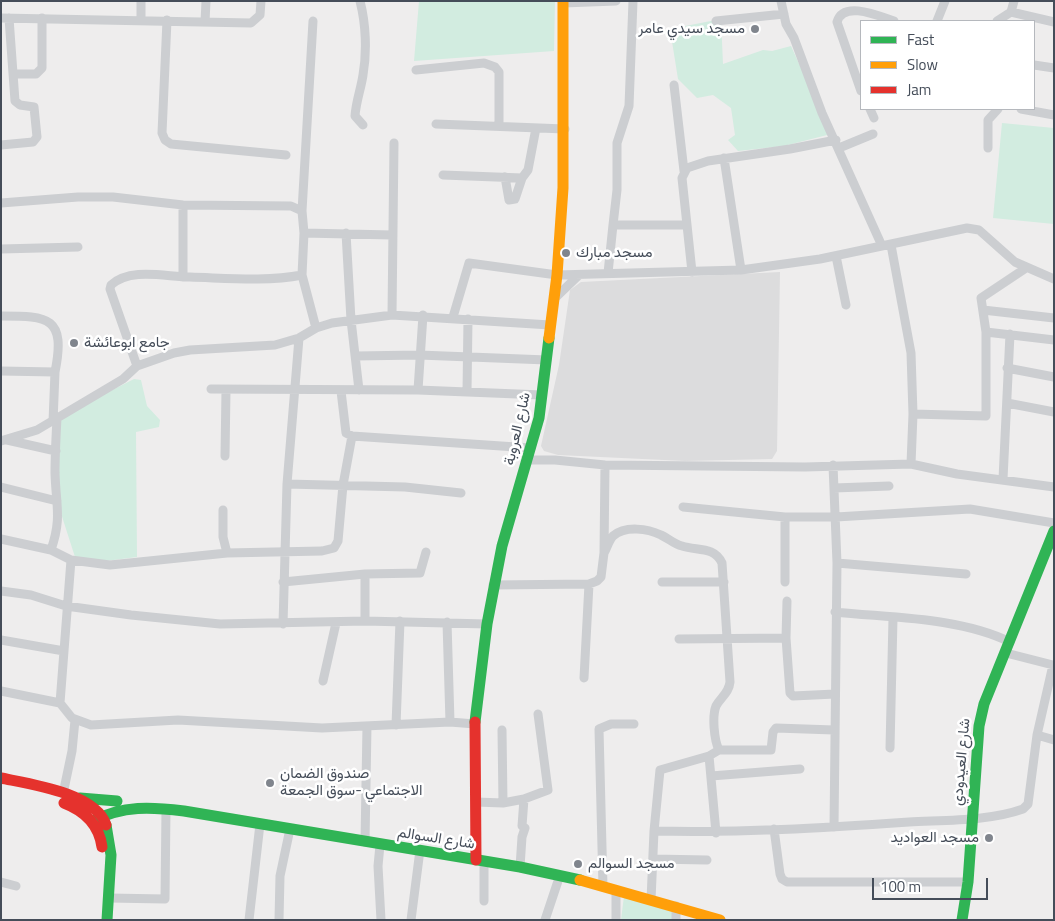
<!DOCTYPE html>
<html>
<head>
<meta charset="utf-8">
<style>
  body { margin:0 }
  #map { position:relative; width:1055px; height:921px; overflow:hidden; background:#eeeded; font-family:"Titillium Web",sans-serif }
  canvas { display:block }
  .frame { position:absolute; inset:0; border:2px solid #454d59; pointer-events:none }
  .legend { position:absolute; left:860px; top:20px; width:175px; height:90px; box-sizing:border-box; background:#fff; border:1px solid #b5b8bd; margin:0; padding:6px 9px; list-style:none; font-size:15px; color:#454d59 }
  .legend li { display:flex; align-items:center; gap:10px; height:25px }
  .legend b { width:25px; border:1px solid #b5b8bd }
  .scale { position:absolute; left:872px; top:878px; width:116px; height:22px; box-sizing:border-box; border:2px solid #454d59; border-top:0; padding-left:6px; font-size:15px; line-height:18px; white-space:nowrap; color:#454d59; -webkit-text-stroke:4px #fff; paint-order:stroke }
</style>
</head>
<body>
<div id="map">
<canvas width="1055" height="921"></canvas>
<div class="frame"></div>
<ul class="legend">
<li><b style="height:6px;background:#30b455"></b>Fast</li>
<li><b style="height:6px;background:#ff9f0a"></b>Slow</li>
<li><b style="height:6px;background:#e5322d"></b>Jam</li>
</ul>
<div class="scale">100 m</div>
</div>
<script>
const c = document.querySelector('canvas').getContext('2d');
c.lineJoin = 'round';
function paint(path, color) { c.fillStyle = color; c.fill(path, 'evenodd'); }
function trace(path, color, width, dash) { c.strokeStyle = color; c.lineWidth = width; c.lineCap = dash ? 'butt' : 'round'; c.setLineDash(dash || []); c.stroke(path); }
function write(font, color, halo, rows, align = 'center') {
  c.font = font + ' "Titillium Web",Vazirmatn,sans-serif'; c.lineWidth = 5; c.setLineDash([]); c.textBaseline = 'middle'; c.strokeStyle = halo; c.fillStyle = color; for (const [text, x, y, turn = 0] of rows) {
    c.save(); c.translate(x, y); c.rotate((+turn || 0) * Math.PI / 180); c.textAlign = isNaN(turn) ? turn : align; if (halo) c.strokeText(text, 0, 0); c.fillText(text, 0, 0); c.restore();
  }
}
const education = new Path2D(`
  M780 272 777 451 772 459 685 461 558 455 544 451 541 446 559 365 570 290 581 282Z`);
const green = new Path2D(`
  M419 1H555L554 51 414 61Z
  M721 19 723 64 763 50 772 51 791 46 831 134 784 146 738 151 728 140 735 135 731 108 713 95 697 98 678 79 670 29Z
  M1002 123 1054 128V224L993 218Z
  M134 379 141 380 147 406 160 420 159 427 136 432 137 557 106 561 75 557 57 501V418Z
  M624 896 673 911V920H621Z`);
const street = new Path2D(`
  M360 1C366 24 367 52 363 75 361 89 356 101 355 116L363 125
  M633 1 629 106 617 143V190L613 225H687L692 272
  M781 1 786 24 794 38 822 113 882 246
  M563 3 616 1
  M1011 12 1014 1
  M1 18 251 23 260 15 261 1
  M141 19V1
  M167 20 162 133 165 140 171 144 286 155
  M716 21 784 14
  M937 21 945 1
  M997 21 1011 12 1054 22
  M205 22 206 1
  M1034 65 1054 68
  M416 70 484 63 495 67 499 72V126
  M13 74H36L42 68V18
  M674 85 684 171
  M861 91 837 22C843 0 879 16 894 21
  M870 109 874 118
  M1021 109 1054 115
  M436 124 565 129
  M1 145 33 142 37 137 34 107 20 105 15 101 9 18
  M839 148 873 134
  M988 148V120L998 109
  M724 158 741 270
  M443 175 522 178 528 170 536 128
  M505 177 509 200 515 199 522 178
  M1 203 78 197H113L183 205 291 206 302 211 304 233 302 275C266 282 226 278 190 277 166 277 131 267 111 285L110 289 137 366
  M183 205V277
  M302 211 313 21
  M687 225 682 178 687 168 708 161 790 149 836 140
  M304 233 392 235
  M346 233 351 320 359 390
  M891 245 911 353 913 414 911 464
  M1 249 78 247
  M836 256 846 305
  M608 273 613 225
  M302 275 316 328
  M554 299 579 275
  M983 310 1054 318
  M392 315 394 143
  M1 316C49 316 66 317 55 372
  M453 317 469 263 557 275 741 270 820 259 967 228 979 230 1015 262 1054 279
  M986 332 1054 340
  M356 356 419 355 547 360
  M1007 368 1054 377
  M1 371 55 372 53 422
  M211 389 418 390 542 395
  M418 390 423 315
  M467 392 468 319
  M1007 403 1054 412
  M913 414 986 416V332L981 298 1026 268
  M352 436 531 448
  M7 440 56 451
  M1 441 37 430 123 379 137 366 174 353 190 350 275 345 299 338 316 328 332 323 392 315 550 325
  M225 456 226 390
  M528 460H555L605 465 805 467 911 464 957 474 1054 487
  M833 465 837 563 834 827
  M1003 479 1010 334
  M287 484 405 487 461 493
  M1 487 57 501
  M834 488 889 486
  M683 507 785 517H836L970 509 1054 523
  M223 510V537L227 553
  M1 539 51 550 71 560 110 565 227 553 322 551 334 548 338 541 343 485 352 436 346 433 341 391
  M51 550C62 518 56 506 55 473 55 455 56 437 57 418
  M604 553C607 548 609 540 613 536 626 525 648 529 661 535 668 538 674 544 682 546 697 551 714 546 722 563L730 682C729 693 721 697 716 706 712 716 714 740 719 750L709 756 716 833
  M837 563 966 574
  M365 574 420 573 426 552
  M283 582 365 574V621
  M662 582H724
  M785 582V517
  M493 585 589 584 597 581 601 577 604 553 605 465
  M1 591 31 595 66 606 131 615 220 624 365 621 487 624
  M787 601 786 638 790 693 793 696 835 694
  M835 612C891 618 959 617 1010 642
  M447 622 450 722
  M283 624 287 484 299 338
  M679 639 786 638
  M1 640 64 651
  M584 678 589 584
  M323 681 336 623
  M1 691 60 703 72 718 91 725 178 720 322 728 450 722 475 724
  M60 703 71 560
  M396 725 400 621
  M502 730 503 803 524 799 548 790 538 714
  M1037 735 1054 740
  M890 748 893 618
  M719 750H771L773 732 776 728 834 730
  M711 776 800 769
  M63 794 72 751 75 720
  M476 802 503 803
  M774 829 780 874 782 879 787 882H968
  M654 831 660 770 709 756
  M365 842 367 726
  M380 845 378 866 381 920
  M653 859 707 860
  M520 867 522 837 525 828 522 826 524 799
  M1 882 16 886
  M603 887 599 729 611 724H634
  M616 890V920
  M109 898 165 899 166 809
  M651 900 654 831C739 833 824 828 909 822 945 820 990 821 1023 809L1028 804 1037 735 1053 665 1006 653
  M484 901V862
  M249 920 260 824
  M279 920 280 876 290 829
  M411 920 420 850
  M545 920 559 878
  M676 920V906`);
const fast = new Path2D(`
  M475 722 487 624 502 546 539 418 549 338
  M80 798 117 801
  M93 821C123 805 152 807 184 811L520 867 580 880
  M106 825 111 855 107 920
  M962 920 968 882 979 726 984 704 1054 531`);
const slow = new Path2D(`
  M549 338 557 275 563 188V1
  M580 880 720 920`);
const jam = new Path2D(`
  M475 722 476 860
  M1 778C30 784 96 793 106 825
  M64 803C85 811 99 824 102 847`);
const markers = [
  [755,29,5,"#80858d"],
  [566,253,5,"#80858d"],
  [74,343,5,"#80858d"],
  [270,783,5,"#80858d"],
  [989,838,5,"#80858d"],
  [578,864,5,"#80858d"]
];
const poiNames = [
  ["مسجد سيدي عامر",745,29,"right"],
  ["مسجد مبارك",576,253],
  ["جامع ابوعائشة",84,343],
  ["صندوق الضمان",280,774],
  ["الاجتماعي -سوق الجمعة",280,791],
  ["مسجد العواديد",979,838,"right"],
  ["مسجد السوالم",588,864]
];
const streetNames = [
  ["شارع العروبة",518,429,-77],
  ["شارع العيدودي",962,762,-85],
  ["شارع السوالم",436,839,9]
];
paint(education, '#dcdcdd');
paint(green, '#d2ece0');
trace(street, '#ccced1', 9);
trace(fast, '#30b455', 11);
trace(slow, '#ff9f0a', 11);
trace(jam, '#e5322d', 11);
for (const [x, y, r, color] of markers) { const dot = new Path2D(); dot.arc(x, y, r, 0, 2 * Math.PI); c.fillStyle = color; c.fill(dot); trace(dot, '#fff', 2); }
write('15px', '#454d59', '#fff', poiNames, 'left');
write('15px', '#454d59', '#fff', streetNames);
</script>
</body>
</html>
